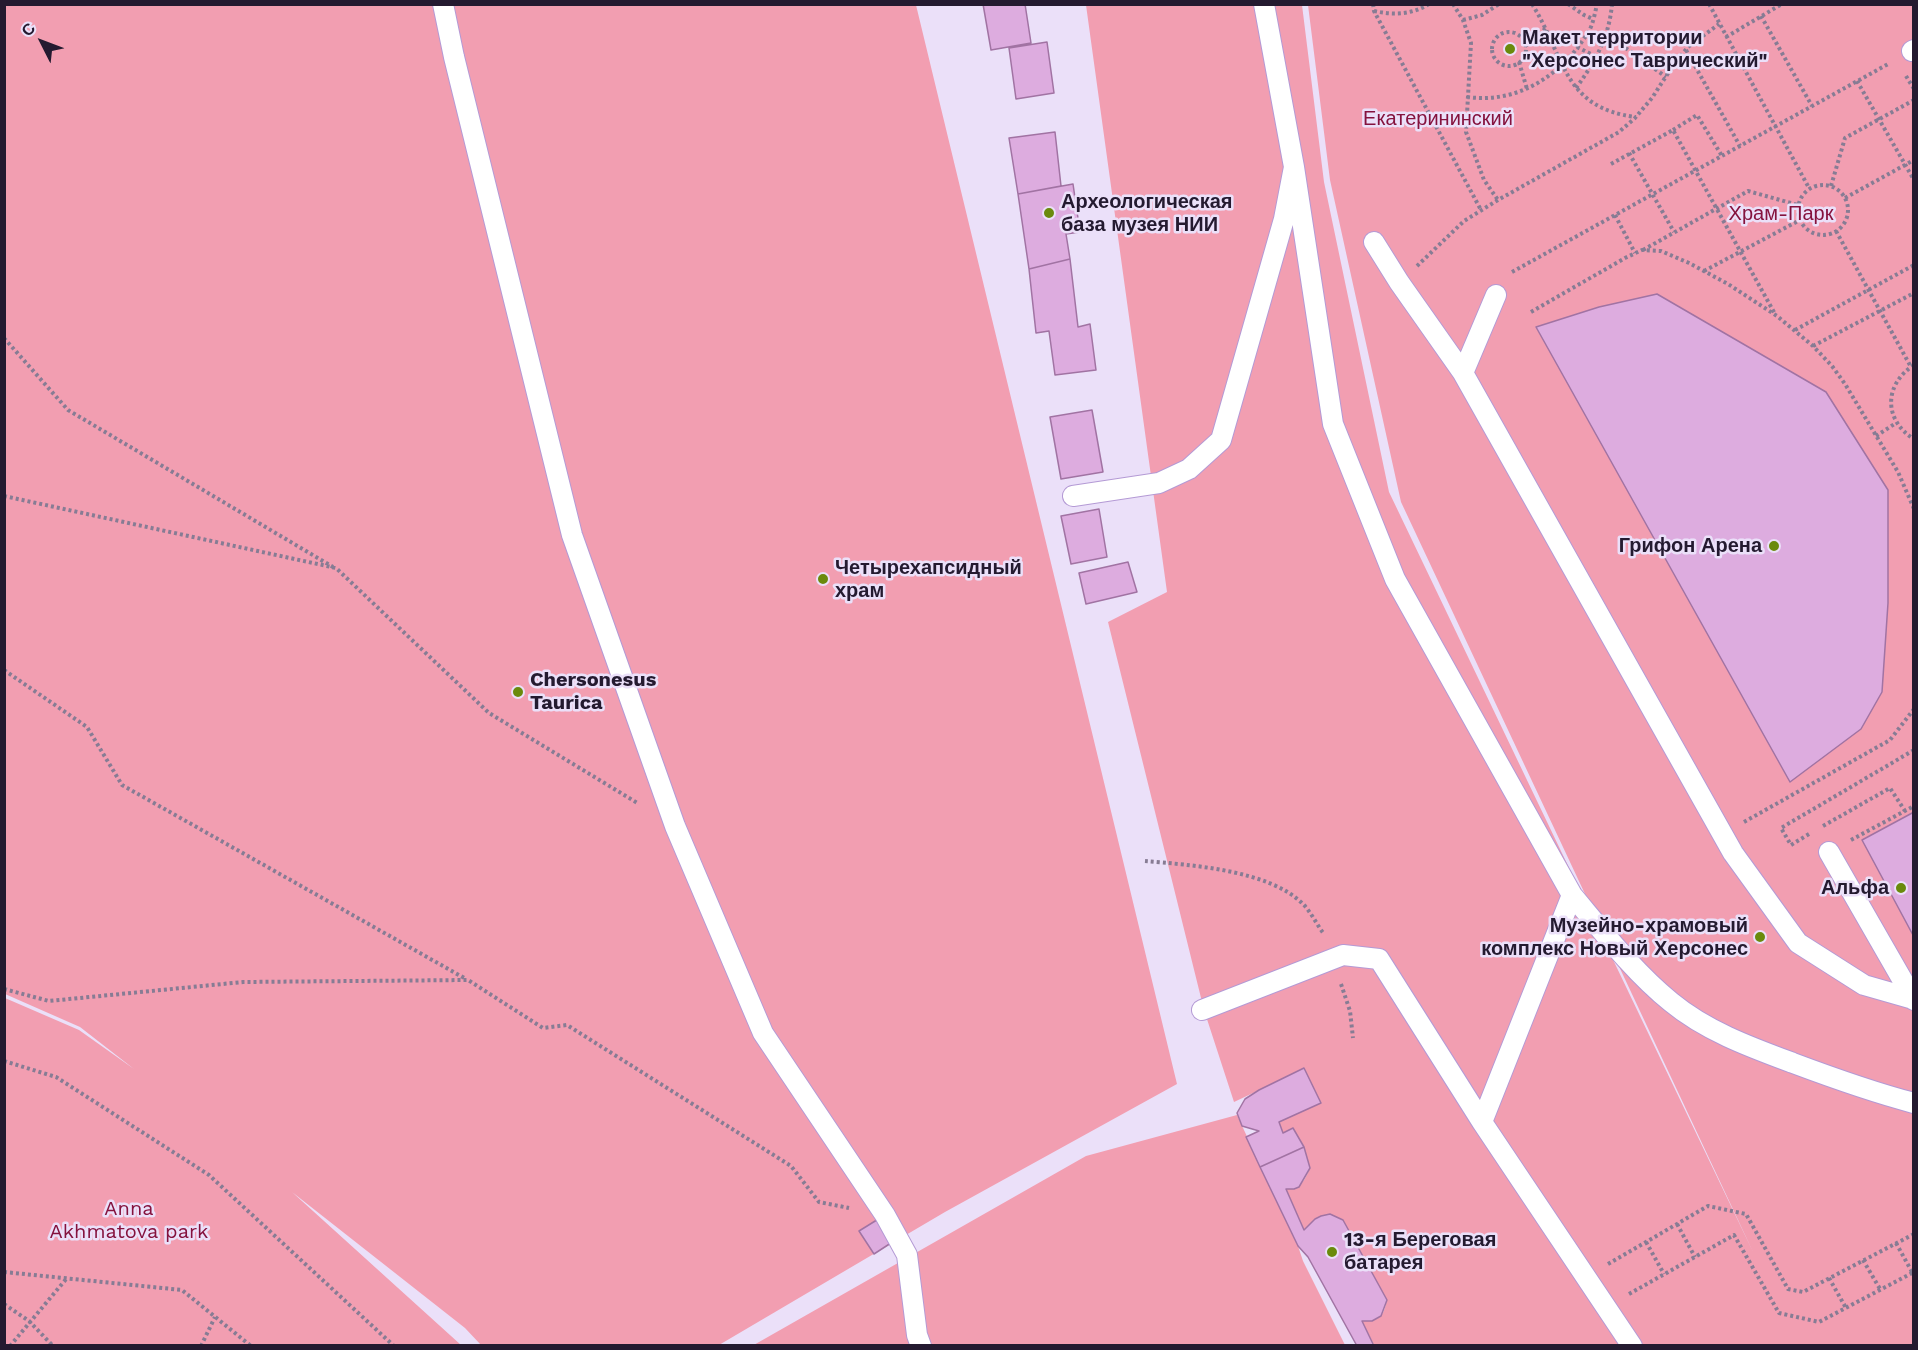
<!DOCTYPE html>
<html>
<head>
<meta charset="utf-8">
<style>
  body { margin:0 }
  #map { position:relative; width:1918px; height:1350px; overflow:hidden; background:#ebe0f9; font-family:"Work Sans",sans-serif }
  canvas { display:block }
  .frame { position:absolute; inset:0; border:6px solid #241a30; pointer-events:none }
  .north { position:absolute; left:12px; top:12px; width:60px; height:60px; -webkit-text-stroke:4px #ebe0f9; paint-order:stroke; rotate:312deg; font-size:16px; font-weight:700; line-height:24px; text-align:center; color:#241a30 }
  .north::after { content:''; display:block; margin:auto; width:21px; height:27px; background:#241a30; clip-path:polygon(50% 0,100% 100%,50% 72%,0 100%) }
</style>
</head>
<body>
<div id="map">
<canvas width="1918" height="1350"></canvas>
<div class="frame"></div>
<div class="north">С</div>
</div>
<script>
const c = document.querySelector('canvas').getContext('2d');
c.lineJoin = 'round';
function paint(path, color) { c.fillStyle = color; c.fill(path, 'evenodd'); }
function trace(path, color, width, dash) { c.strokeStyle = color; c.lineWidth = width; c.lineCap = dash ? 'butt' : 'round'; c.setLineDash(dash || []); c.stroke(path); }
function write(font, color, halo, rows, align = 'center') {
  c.font = font + ' "Work Sans",sans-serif'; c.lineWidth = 5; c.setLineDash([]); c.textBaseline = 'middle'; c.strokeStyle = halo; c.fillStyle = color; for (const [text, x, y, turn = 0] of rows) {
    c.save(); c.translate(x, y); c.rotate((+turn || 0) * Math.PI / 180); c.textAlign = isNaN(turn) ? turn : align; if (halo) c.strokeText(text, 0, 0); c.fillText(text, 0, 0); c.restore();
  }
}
const green = new Path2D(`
  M5 5H916L1177 1084 945 1212 719 1345H481L465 1328 292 1192 461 1345H5V998L79 1030 134 1069 80 1027 5 994Z
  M1086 5H1302L1324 182 1389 492 1754 1254 1401 502 1330 180 1308 5H1913V1345H1374L1362 1321C1380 1321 1383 1317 1387 1300L1343 1220C1326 1210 1316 1217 1304 1230L1286 1189C1300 1190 1305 1180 1310 1168L1304 1147 1293 1128 1283 1133 1279 1122 1321 1103 1304 1069 1234 1102 1204 1010 1108 622 1167 592Z
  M1237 1115 1298 1246 1303 1261 1345 1345 752 1346 1086 1156Z`);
const building = new Path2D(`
  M983 4H1025L1031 43 991 50Z
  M1047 42 1054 93 1016 99 1009 48Z
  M1055 132 1061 186 1018 194 1009 138Z
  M1073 184 1080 232 1066 234 1070 259 1029 269 1018 194Z
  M1070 259 1078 327 1090 324 1096 370 1055 375 1049 331 1036 333 1029 269Z
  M1657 294 1826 392 1888 490V603L1882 692 1861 729 1790 782 1536 327 1599 307Z
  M1092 410 1103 472 1061 479 1050 417Z
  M1099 509 1107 557 1071 564 1061 516Z
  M1128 562 1137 592 1086 604 1079 573Z
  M1914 812V937L1862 840Z
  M1304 1068 1321 1103 1279 1122 1283 1133 1293 1128 1304 1147 1260 1167 1246 1137 1259 1131 1242 1126 1237 1113 1245 1099 1259 1090Z
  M1304 1147 1310 1168 1299 1187 1294 1189H1286L1304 1230 1315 1219 1321 1216 1330 1214 1343 1220 1387 1300 1381 1316 1372 1321H1362L1374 1346H1357L1308 1257 1298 1246 1260 1167Z
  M880 1218 894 1241 874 1254 859 1231Z`);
const path = new Path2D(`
  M1373 4 1374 11 1481 210
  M1453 4 1463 20 1471 43 1466 132 1484 180 1498 200
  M1532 4C1565 56 1562 108 1636 117
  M1568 4 1584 15 1593 19
  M1709 4 1809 188
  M1374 11C1393 15 1411 15 1429 4
  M1761 16 1812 106
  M1463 20 1482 15 1499 4
  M1492 49a17 17 0 1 1 34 0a17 17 0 1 1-34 0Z
  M1606 34 1666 77
  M1726 37 1782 4
  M1525 46 1532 41 1546 28
  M1577 47 1597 57
  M1686 50 1740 146
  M1519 62 1527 89
  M1906 76 1914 89
  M1857 81 1914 180
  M1576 88C1595 62 1609 38 1612 4
  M1467 97C1519 104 1562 75 1589 31 1593 24 1595 13 1597 4
  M1673 130 1697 115 1722 156
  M1629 153 1674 232
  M1611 164 1673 130 1775 314
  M1798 210a25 25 0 1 1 50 0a25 25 0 1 1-50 0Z
  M1831 186 1845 138 1914 100
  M1845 198 1914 160
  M1615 215 1635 253
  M1836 231 1911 367
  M1643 250 1748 191 1798 205
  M1417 266 1464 221 1498 200 1619 132 1635 118 1652 98 1674 64 1688 47 1719 24
  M1704 271 1800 220
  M1512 272 1890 63
  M1531 312 1625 258 1642 250 1661 251 1689 263 1728 284 1777 316 1813 346 1832 366 1845 384 1898 472 1914 509
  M1795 330 1914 265
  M4 338 68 410 333 567
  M1813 346 1914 293
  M1914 365C1884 384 1883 420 1914 439
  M1876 436 1896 423
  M4 496 336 568 489 713 639 804
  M4 670 87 727 122 785 466 979
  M1744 822 1890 740 1914 709
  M1823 826 1890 788 1905 811
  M1809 834 1791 845 1781 828 1914 750
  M1851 840 1914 806
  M1145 861C1191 865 1269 870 1303 904 1311 912 1317 925 1324 934
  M1341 984 1350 1011 1353 1038
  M4 989 49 1001 243 982 468 980 543 1028 567 1025 791 1166 819 1202 849 1208
  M4 1061 56 1077 209 1175 394 1346
  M1677 1224 1695 1257
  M1646 1242 1664 1274
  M1896 1243 1912 1272
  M1863 1260 1880 1289
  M1608 1264 1708 1206 1746 1214 1788 1289 1803 1292 1914 1234
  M4 1272 182 1290 251 1346
  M1829 1278 1846 1308
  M1629 1294 1734 1235 1779 1313 1819 1322 1914 1272
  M4 1304 29 1321 53 1346
  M10 1346 67 1278
  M201 1346 215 1317`);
const service = new Path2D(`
  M443 4 454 57 572 535 675 826 763 1033 885 1215 907 1255 917 1335 921 1346
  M1912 51 1914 50
  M1374 242 1399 282 1463 373
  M1496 295 1463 373 1733 853 1798 943 1864 985 1913 999
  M1073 496 1159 483 1189 469 1221 440 1284 219 1294 167 1264 4
  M1829 852 1914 1000
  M1572 895C1603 932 1634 972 1671 1002 1706 1031 1750 1047 1793 1063 1833 1078 1872 1092 1914 1103
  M1202 1010 1343 955 1379 959 1482 1122 1572 895 1395 579 1333 424 1294 167
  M1482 1122 1632 1346`);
const markers = [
  [1510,49,6,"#6a8a0c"],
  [1049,213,6,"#6a8a0c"],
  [1774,546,6,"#6a8a0c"],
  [823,579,6,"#6a8a0c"],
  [518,692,6,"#6a8a0c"],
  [1901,888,6,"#6a8a0c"],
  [1760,937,6,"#6a8a0c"],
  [1332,1252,6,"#6a8a0c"]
];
const poiNames = [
  ["Макет территории",1522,38],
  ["\"Херсонес Таврический\"",1522,61],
  ["Археологическая",1061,202],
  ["база музея НИИ",1061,225],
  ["Грифон Арена",1762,546,"right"],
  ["Четырехапсидный",835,568],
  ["храм",835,591],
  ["Chersonesus",530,680],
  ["Taurica",530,703],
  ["Альфа",1889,888,"right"],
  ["Музейно-храмовый",1748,926,"right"],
  ["комплекс Новый Херсонес",1748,949,"right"],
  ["13-я Береговая",1344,1240],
  ["батарея",1344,1263]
];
const parkNames = [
  ["Екатерининский",1438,119],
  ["Храм-Парк",1781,214],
  ["Anna",129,1209],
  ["Akhmatova park",129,1232]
];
paint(green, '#f29eb1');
paint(building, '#ddacdf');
trace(building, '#a173a3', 1.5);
trace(service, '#b49ad5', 22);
trace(path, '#877c94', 4, [3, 3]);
trace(service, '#fff', 20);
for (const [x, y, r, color] of markers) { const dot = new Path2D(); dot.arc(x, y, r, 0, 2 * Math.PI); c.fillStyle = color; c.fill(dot); trace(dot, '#ebe0f9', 2); }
write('bold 20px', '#241a30', '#ebe0f9', poiNames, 'left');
write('20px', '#85123e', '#ebe0f9', parkNames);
</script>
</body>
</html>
